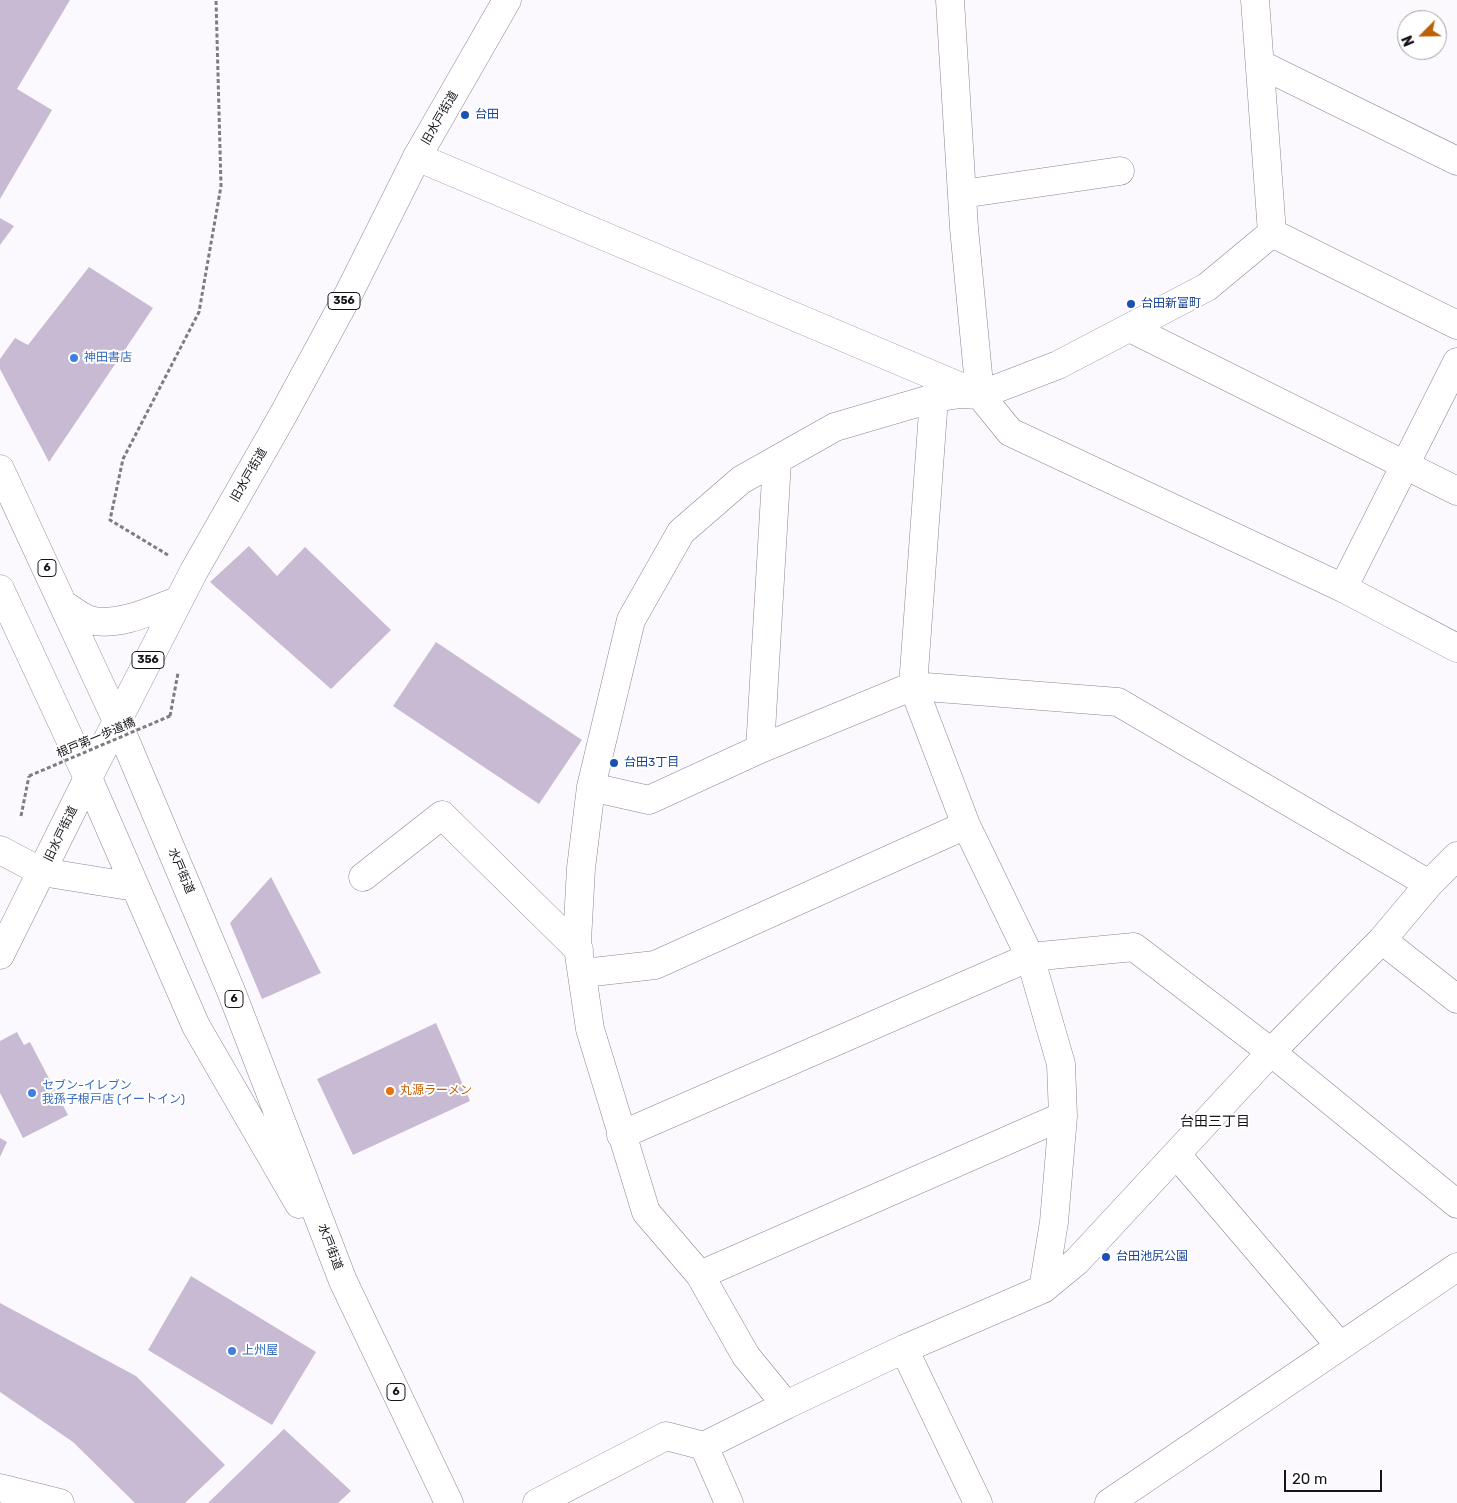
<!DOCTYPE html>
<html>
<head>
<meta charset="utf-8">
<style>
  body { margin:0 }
  #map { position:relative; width:1457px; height:1503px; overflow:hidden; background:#fcf9fe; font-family:Rubik,sans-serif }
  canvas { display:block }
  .north { position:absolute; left:1397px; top:10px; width:50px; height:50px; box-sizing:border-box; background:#fff; border:1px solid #a2a1a4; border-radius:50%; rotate:247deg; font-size:14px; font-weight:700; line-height:20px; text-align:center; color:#17131b }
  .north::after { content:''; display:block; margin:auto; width:18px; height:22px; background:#bb6006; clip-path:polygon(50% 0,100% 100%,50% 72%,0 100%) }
  .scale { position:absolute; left:1284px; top:1470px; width:98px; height:22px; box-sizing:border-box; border:2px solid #17131b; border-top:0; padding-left:6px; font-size:15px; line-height:18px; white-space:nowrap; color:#17131b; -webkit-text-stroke:4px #fff; paint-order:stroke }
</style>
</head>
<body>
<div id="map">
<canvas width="1457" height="1503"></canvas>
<div class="north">N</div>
<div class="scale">20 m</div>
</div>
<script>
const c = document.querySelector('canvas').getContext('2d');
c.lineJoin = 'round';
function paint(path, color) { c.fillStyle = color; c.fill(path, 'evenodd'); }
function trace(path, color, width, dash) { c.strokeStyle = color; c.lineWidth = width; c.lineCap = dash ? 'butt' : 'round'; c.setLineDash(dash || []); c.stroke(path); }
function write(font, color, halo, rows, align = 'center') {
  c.font = font + ' Rubik,"Noto Sans JP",sans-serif'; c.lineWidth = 4; c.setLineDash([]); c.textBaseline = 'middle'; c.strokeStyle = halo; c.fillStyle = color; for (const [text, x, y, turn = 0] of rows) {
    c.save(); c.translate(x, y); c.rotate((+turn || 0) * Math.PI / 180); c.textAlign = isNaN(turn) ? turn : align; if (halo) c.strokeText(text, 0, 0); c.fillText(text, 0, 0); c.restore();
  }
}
const building = new Path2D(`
  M0 0H70L17 89 52 110 0 199Z
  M0 218 14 226 0 245Z
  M89 267 153 308 49 462 0 369V359L15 338 28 345Z
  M249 546 277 576 305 547 391 630 331 689 210 582Z
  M436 642 582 740 539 804 393 706Z
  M271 877 321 973 262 999 230 923Z
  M436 1023 470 1101 353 1155 317 1079Z
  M17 1032 24 1045 30 1042 68 1115 23 1138 0 1093V1041Z
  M0 1138 7 1142 0 1157Z
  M191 1276 316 1352 272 1425 148 1350Z
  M0 1303 136 1376 225 1465 185 1503H135L73 1442 0 1392Z
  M284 1429 351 1491 338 1503H208Z`);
const path = new Path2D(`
  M168 555 110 520 123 459 199 312 221 186 216 0
  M170 716 178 673
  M21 816 29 776`);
const minor = new Path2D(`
  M950 0 964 228 980 395
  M1260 64 1457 161
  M417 157 980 395 1010 432 1343 588 1457 648
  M962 194 1120 171
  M1272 233 1457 325
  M1130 328 1457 491
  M934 398 913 686 966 825 1030 957 1061 1064 1063 1116 1054 1222 1043 1289 904 1349 978 1503
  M1343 588 1457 362
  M760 749 777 461
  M591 787 649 800 760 749 913 686 1118 702 1429 884
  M0 850 42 872
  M363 877 442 815 579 950
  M1382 940 1457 999
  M584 973 655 965 966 825
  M621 1135 1030 957 1134 947 1271 1052 1457 1204
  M1177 1155 1340 1346
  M700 1275 1063 1116
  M1043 1289 1077 1261 1271 1052 1382 940 1429 884 1457 856
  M786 1405 904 1349
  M0 1488 60 1503
  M537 1503 666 1436 704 1446
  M729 1503 704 1446 786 1405 746 1356 700 1275 646 1212 590 1029 577 941 581 868 591 787 631 620 681 532 741 480 835 427 934 398 960 394 980 395 1058 365 1207 287 1272 233 1255 0
  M1109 1503 1457 1267`);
const tertiary = new Path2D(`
  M0 955 88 778`);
const trunk = new Path2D(`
  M0 469 117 721 231 991 343 1281 449 1503
  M0 589 88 778 196 1026 299 1204
  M63 604C71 609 79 616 87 619 114 629 154 610 179 600
  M88 778 194 571 283 415 347 297 417 157 507 0
  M42 872 135 887`);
const pathBridge = new Path2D(`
  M29 776 170 716`);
const markers = [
  [465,115,5,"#1a4fb4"],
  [1131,304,5,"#1a4fb4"],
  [74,358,5,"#3f7fe0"],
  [614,763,5,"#1a4fb4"],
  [390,1091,5,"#e8710a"],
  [32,1093,5,"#3f7fe0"],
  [1106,1257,5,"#1a4fb4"],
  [232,1351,5,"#3f7fe0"]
];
const shields = [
  [344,301,32],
  [47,568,18],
  [148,660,32],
  [234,999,18],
  [396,1392,18]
];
const shieldNames = [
  ["356",344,301],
  ["6",47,568],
  ["356",148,660],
  ["6",234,999],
  ["6",396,1392]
];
const transitNames = [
  ["台田",475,115],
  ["台田新富町",1141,304],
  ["台田3丁目",624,763],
  ["台田池尻公園",1116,1257]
];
const streetNames = [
  ["旧水戸街道",440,118,-60],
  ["旧水戸街道",249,475,-60],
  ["根戸第一歩道橋",96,738,-23],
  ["旧水戸街道",61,834,-64],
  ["水戸街道",181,871,67],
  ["水戸街道",330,1247,69]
];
const shopNames = [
  ["神田書店",84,358],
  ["セブン-イレブン",42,1086],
  ["我孫子根戸店 (イートイン)",42,1100],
  ["上州屋",242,1351]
];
const foodNames = [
  ["丸源ラーメン",400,1091]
];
const neighbourhoodNames = [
  ["台田三丁目",1215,1122]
];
paint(building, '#c7bad2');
trace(minor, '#8f8399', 29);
trace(tertiary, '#8f8399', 29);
trace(trunk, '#8f8399', 29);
trace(path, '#7f7b82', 3, [4, 2.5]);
trace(minor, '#fff', 28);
trace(tertiary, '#fff', 28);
trace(trunk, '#fff', 28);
trace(pathBridge, '#7f7b82', 3, [4, 2.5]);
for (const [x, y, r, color] of markers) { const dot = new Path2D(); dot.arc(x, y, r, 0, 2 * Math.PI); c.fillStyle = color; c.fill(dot); trace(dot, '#fff', 2); }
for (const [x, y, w] of shields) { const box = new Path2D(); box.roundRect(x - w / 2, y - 8.5, w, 17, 4); c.fillStyle = '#fff'; c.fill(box); trace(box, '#17131b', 1); }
write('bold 11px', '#17131b', null, shieldNames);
write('12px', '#164399', '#fff', transitNames, 'left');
write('12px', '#17131b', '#fff', streetNames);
write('12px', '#366cbe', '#fff', shopNames, 'left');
write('12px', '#c56008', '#fff', foodNames, 'left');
write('14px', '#17131b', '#fff', neighbourhoodNames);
</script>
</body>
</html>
